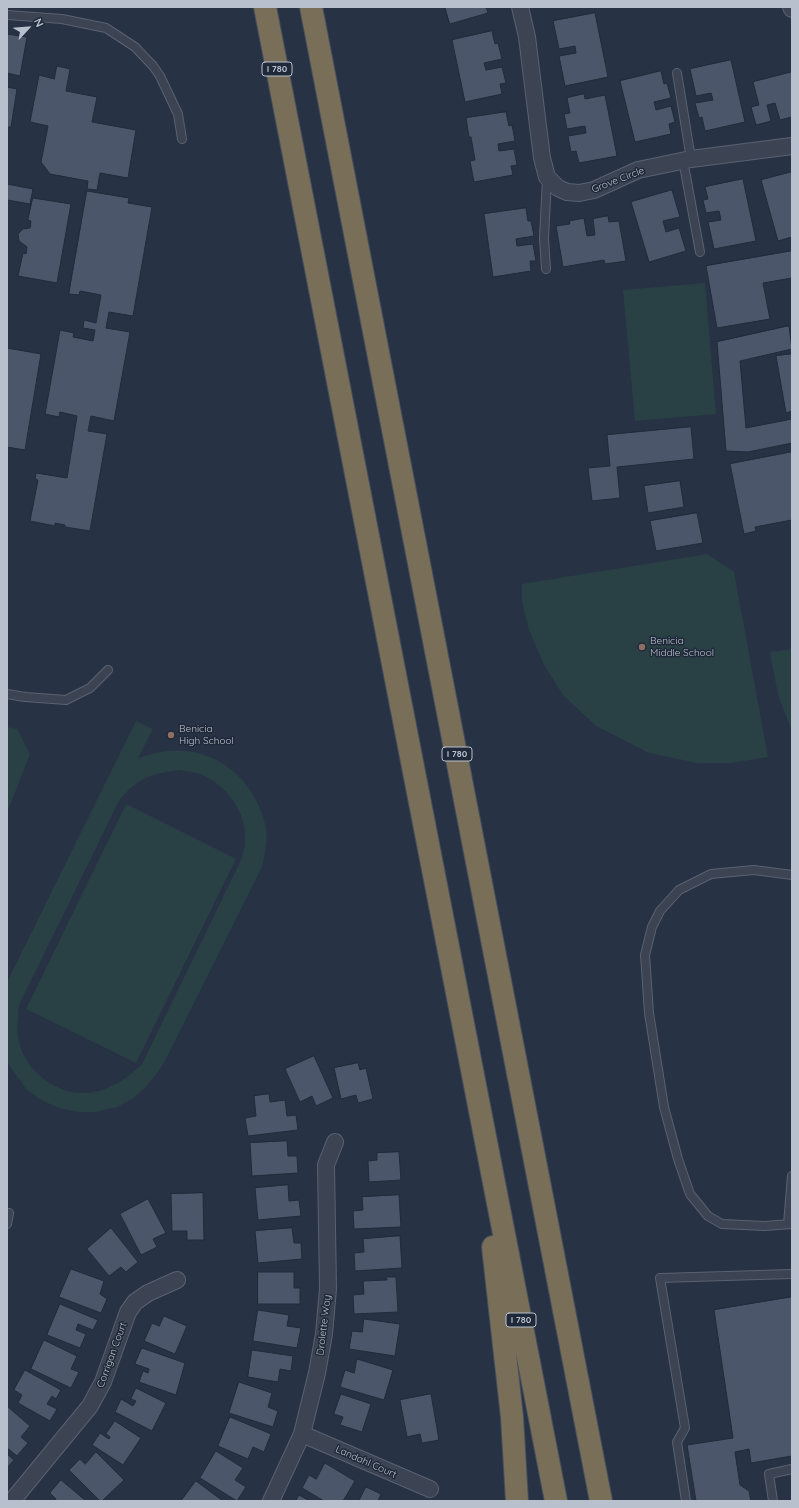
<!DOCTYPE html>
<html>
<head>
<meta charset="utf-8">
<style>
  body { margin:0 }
  #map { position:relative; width:799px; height:1508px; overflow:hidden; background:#273244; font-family:Quicksand,sans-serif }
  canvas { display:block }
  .frame { position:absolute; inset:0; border:8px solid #b9c0cd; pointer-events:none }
  .north { position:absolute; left:8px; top:8px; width:40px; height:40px; -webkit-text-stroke:3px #202939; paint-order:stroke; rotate:64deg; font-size:11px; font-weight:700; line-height:16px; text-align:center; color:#b9c0cd }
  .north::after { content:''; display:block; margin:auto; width:14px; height:18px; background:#b9c0cd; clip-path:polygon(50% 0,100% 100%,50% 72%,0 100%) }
</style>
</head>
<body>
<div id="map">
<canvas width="799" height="1508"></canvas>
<div class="frame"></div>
<div class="north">N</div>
</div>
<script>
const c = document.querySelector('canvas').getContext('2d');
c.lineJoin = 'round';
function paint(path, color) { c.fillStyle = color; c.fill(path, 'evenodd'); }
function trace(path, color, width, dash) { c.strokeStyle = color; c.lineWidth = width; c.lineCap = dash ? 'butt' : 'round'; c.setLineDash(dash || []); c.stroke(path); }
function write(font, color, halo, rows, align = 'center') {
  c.font = font + ' Quicksand,sans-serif'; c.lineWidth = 3; c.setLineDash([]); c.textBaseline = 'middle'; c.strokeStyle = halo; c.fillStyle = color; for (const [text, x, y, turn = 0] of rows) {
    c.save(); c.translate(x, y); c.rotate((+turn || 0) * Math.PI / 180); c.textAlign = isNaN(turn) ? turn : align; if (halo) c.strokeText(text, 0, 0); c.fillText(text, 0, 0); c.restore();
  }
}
const green = new Path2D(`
  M705 283 716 414 635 421 623 290Z
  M707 554 734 572 768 757 731 763H697L649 753 596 726 563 695 544 665 529 630 522 602V584Z
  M792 649V731L778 695 770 652Z
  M136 721 153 729 138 758C154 753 169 749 186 751 227 755 258 788 266 828 268 841 265 854 262 867L167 1057 158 1072 145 1088 132 1099 117 1107 95 1112H78L59 1108 41 1100 26 1089 7 1062V982ZM180 770C187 772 196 772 202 775 228 786 247 813 245 842 245 847 243 853 242 858L142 1064C113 1092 79 1105 44 1079 32 1070 22 1056 19 1042 16 1029 18 1018 19 1005L119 801C137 778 153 773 180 770Z
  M7 727 17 729 30 754 7 813Z
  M126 804 236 859 136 1063 26 1009Z`);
const building = new Path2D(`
  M445 7H486L488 13 450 24Z
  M595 13 608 77 565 86 559 56 576 53 575 46 559 49 553 21Z
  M492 31 495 44 498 43 502 59 484 63 486 70 502 67 506 83 500 84 502 94 465 102 452 40Z
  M7 34 27 37 20 76 7 73Z
  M731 60 745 122 705 131 702 117 699 118 695 103 713 100 711 93 696 96 690 69Z
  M57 66 70 69 66 91 97 97 92 122 136 130 128 178 100 173 97 190 87 189 88 181 50 174 41 162 48 126 30 122 39 75 54 79Z
  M661 71 664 84 667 83 671 98 654 102 656 110 671 106 675 122 669 124 671 134 635 142 620 81Z
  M792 72V117L780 120 775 103 767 105 771 121 756 125 751 107 759 105 753 82Z
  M7 87 17 89 11 127H7Z
  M584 94 585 99 605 95 617 156 579 163 576 151 571 152 568 136 586 133 585 126 567 129 564 114 570 113 567 98Z
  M506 112 509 126 512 125 515 141 498 144 499 151 514 149 517 165 511 166 513 175 474 182 470 161 475 160 471 137H469L466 118Z
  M792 172V237L778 241 761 180Z
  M743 179 756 241 714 249 708 222 721 220 719 211 706 213 703 200 708 199 705 187Z
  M7 184 33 189 30 204 7 200Z
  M672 190 680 217 663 221 666 232 679 228 686 251 649 262 631 202Z
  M87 191 129 198 128 203 152 207 133 316 109 312 106 328 130 332 114 421 91 416 88 431 107 434 90 531 65 527V525L55 523V526L30 521 38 480 35 479 36 473 67 478 77 416 60 412 59 417 45 414 60 330 74 333 73 337 93 341 95 330 83 328 84 320 96 323 101 295 80 291 79 295 69 294Z
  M33 198 71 204 57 283 18 276 23 253 26 254 27 247 19 241 18 234 23 229 30 228 31 221 28 220Z
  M526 208 528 221H531L534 236 516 239 517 246 533 244 536 261H530L531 271 493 277 484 214Z
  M608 216 609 222 619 221 626 261 605 264 604 260 563 267 556 226 570 224 569 221 584 218 587 236 595 235 593 219Z
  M792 251V278L763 283 770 319 717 328 706 266Z
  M789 326 792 349 740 361 746 428 792 419V443L748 452 726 451 717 342Z
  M7 348 41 354 25 450 7 447Z
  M792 354V411L786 413 776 356Z
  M691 427 694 459 617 467 620 498 592 501 588 468 610 466 607 435Z
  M792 452V520L755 527 756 531 744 534 730 464Z
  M680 481 684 507 648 513 644 486Z
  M697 513 703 543 656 551 650 521Z
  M314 1056 333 1098 316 1106 312 1096 300 1102 285 1069Z
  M358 1063 360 1070 366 1068 373 1099 358 1103 356 1095 341 1099 334 1068Z
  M269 1094 270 1102 285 1100 287 1116 296 1115 298 1130 248 1136 245 1118 256 1116 254 1096Z
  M287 1141 288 1156H297L298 1173 252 1176 250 1143Z
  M399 1152 401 1180 369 1182 368 1161 377 1160V1153Z
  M288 1185 289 1201 299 1200 301 1216 258 1220 255 1188Z
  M203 1193 204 1240H187V1231H172L171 1194Z
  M399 1195 401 1227 354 1229 353 1211 363 1210 362 1197Z
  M148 1199 166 1233 153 1239 157 1247 141 1255 120 1214Z
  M111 1228 138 1262 126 1272 121 1267 109 1276 87 1249Z
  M292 1228 294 1243H301L302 1259 258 1263 255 1231Z
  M400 1236 402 1268 355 1271 354 1253 364 1252 363 1239Z
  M71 1269 104 1281 100 1294 107 1299 101 1313 59 1297Z
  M258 1272H294V1288H300V1304H258Z
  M386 1277H396L398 1312 354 1314 353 1295 364 1294 363 1281 387 1280Z
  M792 1297V1456L751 1463 749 1449 735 1452 740 1485 749 1491 751 1501H696L687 1445 733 1438 714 1310Z
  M60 1304 98 1320 93 1330 78 1324 76 1330 86 1334 80 1348 47 1335Z
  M258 1310 289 1315 287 1326 301 1328 297 1348 253 1341Z
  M164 1316 187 1326 175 1354 144 1341 152 1323 159 1326Z
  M364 1319 400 1324 395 1356 349 1349 352 1331 362 1332Z
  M44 1340 77 1356 71 1369 79 1372 71 1388 31 1369Z
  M142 1348 185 1363 176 1395 139 1382 143 1371 148 1373 149 1369 135 1364Z
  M252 1350 293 1356 291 1371 280 1369 278 1382 248 1377Z
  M357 1359 393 1370 384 1400 340 1387 345 1370 354 1373Z
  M25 1370 61 1390 56 1399 52 1396 47 1404 57 1409 50 1421 18 1403 22 1395 14 1390Z
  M239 1382 272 1393 268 1407 278 1411 273 1427 229 1413Z
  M136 1388 166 1403 152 1431 115 1412 121 1399 133 1406 136 1401 131 1399Z
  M341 1394 371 1404 362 1432 340 1425 343 1417 334 1414Z
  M431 1394 439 1440 422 1443 420 1434 407 1437 400 1400Z
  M7 1406 30 1426 21 1437 28 1443 17 1456 7 1448Z
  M230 1417 271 1434 264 1452 253 1447 248 1459 218 1446Z
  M115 1421 141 1438 123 1465 92 1445 100 1433 109 1439 110 1437 106 1434Z
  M216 1451 243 1468 235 1480 246 1487 237 1501 200 1478Z
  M96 1452 124 1480 102 1501H100L69 1470 80 1459 85 1464Z
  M7 1454 14 1460 7 1468Z
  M325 1463 355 1481 343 1501H324L302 1488 309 1475 316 1479Z
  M61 1480 86 1501H55L56 1499 50 1493Z
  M196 1481 223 1501H181Z
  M366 1487 381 1494 378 1501H359Z
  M299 1495 310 1501H296Z`);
const lane = new Path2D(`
  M7 15 62 19 106 28 135 47 153 66 160 76 178 114 182 139
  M677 73 691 159
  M683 160 700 252
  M546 269 544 238 547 178
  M7 694 25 697 66 700 90 688 108 670
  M792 875 754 870 711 874 679 890 660 911 652 927 645 955 649 1013 664 1107 678 1159 690 1194 708 1216 722 1224 764 1226 792 1224
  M7 1213H9L7 1224
  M788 1224 792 1176
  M686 1501 677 1442 685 1428 660 1278 792 1274
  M773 1501 769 1474 792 1469`);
const street = new Path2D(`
  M520 7 527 37 542 158 547 177 558 188 567 192 579 193 594 190 638 170 691 159 792 146
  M791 7 792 9
  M302 1434 430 1489
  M12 1501 90 1406 103 1382 128 1312 135 1302 148 1293 177 1280
  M271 1501 302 1434 317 1373 324 1334 328 1289 326 1165 335 1142`);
const highway = new Path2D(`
  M265 7 556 1501
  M311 7 601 1501
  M493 1247 512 1417 517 1501`);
const markers = [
  [642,647,4,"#8d6e63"],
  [171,735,4,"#8d6e63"]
];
const shields = [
  [277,69,30],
  [457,754,30],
  [521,1320,30]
];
const shieldNames = [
  ["I 780",277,69],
  ["I 780",457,754],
  ["I 780",521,1320]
];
const streetNames = [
  ["Grove Circle",618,180,-21],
  ["Drolette Way",324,1325,-83],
  ["Corrigan Court",112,1355,-70],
  ["Landahl Court",366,1462,24]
];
const poiNames = [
  ["Benicia",650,641],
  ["Middle School",650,653],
  ["Benicia",179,729],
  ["High School",179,741]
];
paint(green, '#294045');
paint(building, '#4b566a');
trace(building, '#222b3b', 1);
trace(lane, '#5a6271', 10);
trace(street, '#5a6271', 18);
trace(highway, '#464f5e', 24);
trace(lane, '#3c4453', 8);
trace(street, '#3c4453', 16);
trace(highway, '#796f59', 22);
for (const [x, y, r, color] of markers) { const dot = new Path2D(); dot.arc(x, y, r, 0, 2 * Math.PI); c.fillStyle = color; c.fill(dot); trace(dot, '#202939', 1.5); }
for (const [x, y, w] of shields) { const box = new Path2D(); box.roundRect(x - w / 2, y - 7, w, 14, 3); c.fillStyle = '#202939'; c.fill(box); trace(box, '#b9c0cd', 1); }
write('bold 9px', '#b9c0cd', null, shieldNames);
write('10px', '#b9c0cd', '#202939', streetNames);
write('10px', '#b9c0cd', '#202939', poiNames, 'left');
</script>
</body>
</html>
